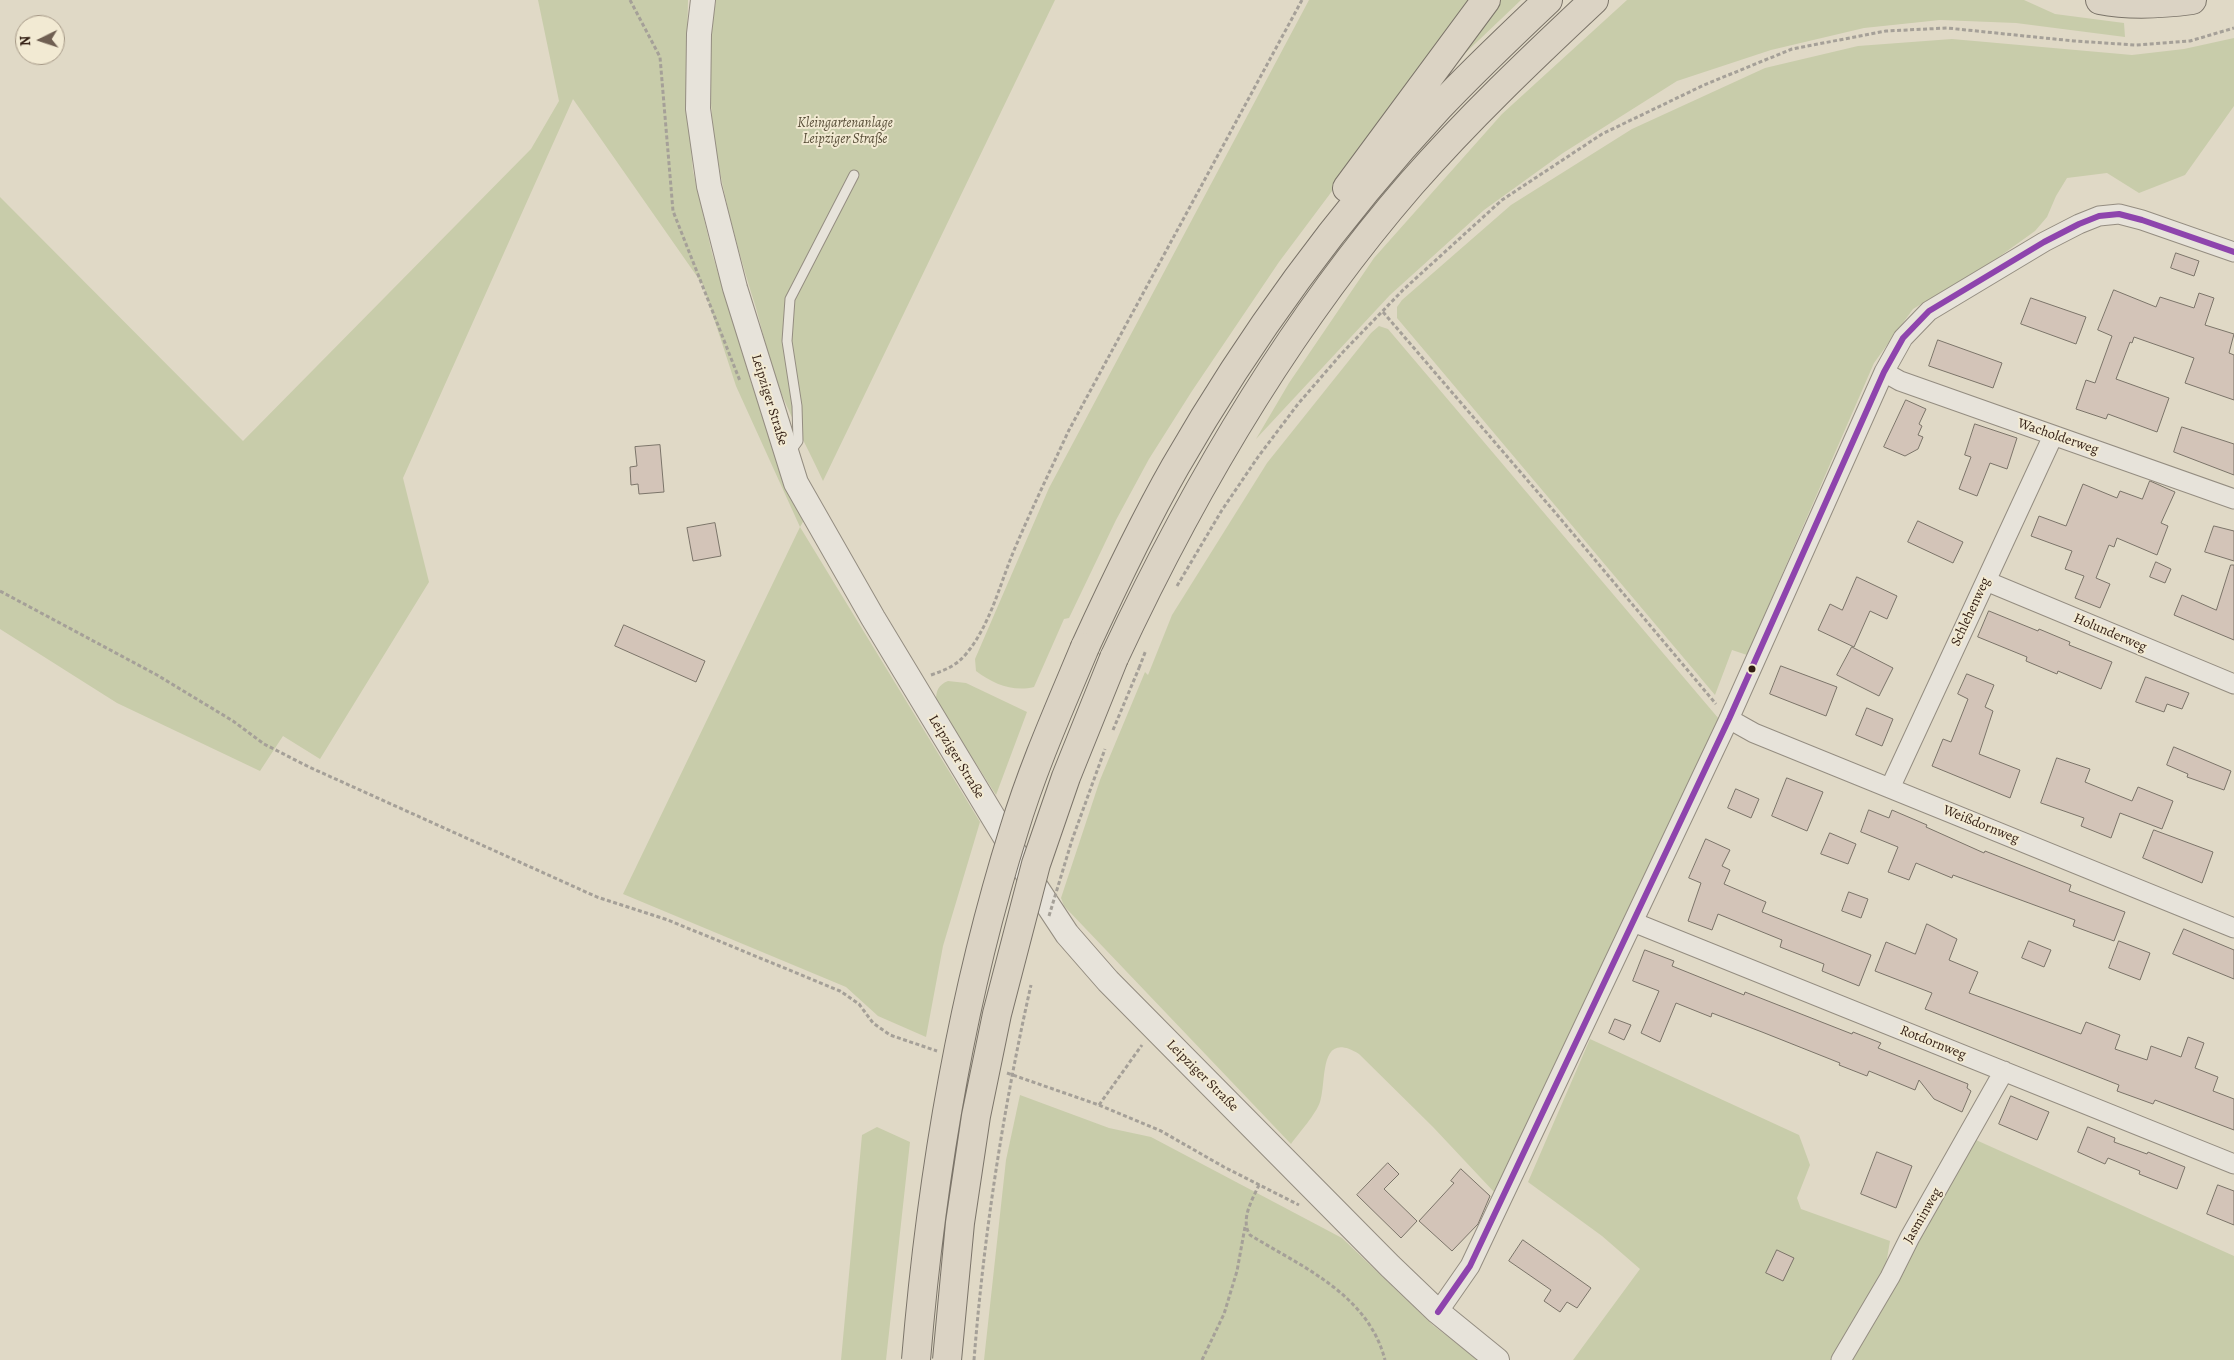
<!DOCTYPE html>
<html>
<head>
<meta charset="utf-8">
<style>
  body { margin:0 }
  #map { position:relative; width:2234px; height:1360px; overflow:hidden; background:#e0d9c6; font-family:Alegreya,serif }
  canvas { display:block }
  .north { position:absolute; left:15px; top:15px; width:50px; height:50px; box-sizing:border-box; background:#f2ead3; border:1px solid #a59886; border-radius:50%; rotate:266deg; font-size:14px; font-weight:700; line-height:20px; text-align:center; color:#321e13 }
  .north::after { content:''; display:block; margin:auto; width:18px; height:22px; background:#6f5f52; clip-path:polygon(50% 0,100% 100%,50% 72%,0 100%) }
</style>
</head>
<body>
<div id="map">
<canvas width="2234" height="1360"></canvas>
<div class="north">N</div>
</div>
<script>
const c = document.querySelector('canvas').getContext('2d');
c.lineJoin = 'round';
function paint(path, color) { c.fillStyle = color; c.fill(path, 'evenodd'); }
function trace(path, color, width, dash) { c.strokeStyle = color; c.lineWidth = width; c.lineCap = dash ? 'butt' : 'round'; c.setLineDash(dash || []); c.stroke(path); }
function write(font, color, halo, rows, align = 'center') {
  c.font = font + ' Alegreya,serif'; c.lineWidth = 4; c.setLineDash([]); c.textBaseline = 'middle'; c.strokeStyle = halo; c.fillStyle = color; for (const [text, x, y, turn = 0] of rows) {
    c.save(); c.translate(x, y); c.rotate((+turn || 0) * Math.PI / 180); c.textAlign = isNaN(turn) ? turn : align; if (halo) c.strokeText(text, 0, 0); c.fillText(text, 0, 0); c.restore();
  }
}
const green = new Path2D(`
  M538 0H688L686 92 693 171 712 253 752 385 779 463 804 520 800 527 980 822 943 946 926 1037 878 1016 846 987 623 894 800 527 736 386 703 285 573 99 403 478 429 582 320 759 283 736 260 771 117 703 0 629V197L243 441 531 149 559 101Z
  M716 0H1055L823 481C810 452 794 424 782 395 771 367 764 337 756 308 725 208 697 106 716 0Z
  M1309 0H1475L1279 262 1192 391 1149 459 1116 520 1069 618 1064 619 1034 687C1013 692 993 684 976 671L975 659 1049 488Z
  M1498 0H1521L1458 60Z
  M1627 0H2024L2055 14 2124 23 2125 37 2016 23 1940 20 1864 28 1771 50 1677 81 1563 153 1484 210 1390 295 1256 439 1289 383 1374 258 1502 114Z
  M2234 38V106L2185 175 2139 193 2107 173 2067 178 2056 196 2047 217 2035 231 1996 259 1913 309 1874 363 1747 655 1732 650 1715 695 1397 318V307L1402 300 1511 205 1632 129 1765 68 1858 46 1952 39 2132 55 2184 49Z
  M1379 326 1388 329 1719 719 1495 1193 1433 1127 1359 1054C1318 1029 1327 1081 1320 1102 1316 1114 1299 1133 1291 1144L1064 906 1061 898 1100 780 1145 672 1148 675 1172 615 1267 463 1371 333Z
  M948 681 966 683 1027 712 996 795 936 701C936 691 938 685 948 681Z
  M1590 1039 1799 1135 1810 1165 1797 1198 1801 1209 1890 1241 1884 1276 1833 1360H1573L1640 1269 1602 1236 1528 1182Z
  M1020 1095 1109 1128 1151 1137 1342 1238 1434 1326 1478 1360H984L1006 1160Z
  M877 1127 910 1142 886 1360H841L862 1135Z
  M1976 1140 2234 1256V1360H1851Z`);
const building = new Path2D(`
  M2176 253 2199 261 2194 276 2171 268Z
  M2114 290 2156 307 2160 297 2194 308 2199 293 2214 298 2205 325 2234 334 2229 353 2234 355V400L2185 383 2194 358 2134 337 2132 343 2130 342 2116 379 2169 398 2157 432 2108 414 2106 419 2076 409 2086 380 2095 383 2112 336 2098 330Z
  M2031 298 2086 317 2076 344 2021 324Z
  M1938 340 2002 363 1993 388 1929 366Z
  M1906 400 1926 409 1919 424 1922 426 1918 435 1923 437 1918 449 1905 456 1884 447Z
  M1975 424 2017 438 2007 469 1990 463 1977 496 1959 489 1971 457 1965 455Z
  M2182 427 2234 444V475L2174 452Z
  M660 445 664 492 639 494 638 484 631 485 630 467 637 466 635 447Z
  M2150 481 2175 492 2161 523 2168 526 2157 555 2117 538 2114 547 2109 545 2096 578 2110 584 2100 608 2075 598 2084 576 2065 569 2072 551 2031 536 2039 516 2066 526 2083 484 2117 498 2120 491 2142 499Z
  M1918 521 1963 542 1953 563 1908 542Z
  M715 523 721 556 693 561 687 528Z
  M2214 526 2234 531V561L2205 552Z
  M2156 562 2171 569 2165 583 2150 577Z
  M2231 565H2234V640L2174 615 2182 595 2216 610Z
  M1857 577 1897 596 1887 619 1870 611 1854 647 1818 630 1830 604 1842 610Z
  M1989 611 2038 631 2039 629 2070 642 2069 645 2112 662 2101 689 2058 671 2057 674 2026 661 2027 657 1978 637Z
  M624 625 705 661 696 682 615 646Z
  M1852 647 1893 668 1879 696 1837 675Z
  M1781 666 1837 687 1826 716 1770 694Z
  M1967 674 1994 685 1985 707 1993 711 1979 754 2020 770 2010 798 1932 766 1943 739 1951 742 1968 699 1958 694Z
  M2146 677 2189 693 2182 709 2167 704 2164 712 2136 702Z
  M1867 708 1893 719 1882 746 1856 735Z
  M2174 747 2231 771 2224 790 2187 777 2188 774 2167 765Z
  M2057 758 2090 769 2085 782 2132 801 2138 787 2173 801 2162 829 2120 813 2111 838 2081 826 2084 818 2041 803Z
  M1787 778 1823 792 1807 831 1772 816Z
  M1736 789 1759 799 1751 818 1728 808Z
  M1869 810 1889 818 1892 810 1927 825 1926 827 1984 853 1985 851 2071 885 2069 891 2125 912 2114 941 2073 926 2075 920 1953 875 1952 878 1916 863 1909 880 1888 872 1898 847 1861 832Z
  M2154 830 2213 852 2202 883 2143 858Z
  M1830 833 1856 844 1848 864 1821 854Z
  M1706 839 1730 850 1722 866 1730 870 1724 884 1766 902 1762 912 1871 955 1859 986 1822 971 1824 964 1780 947 1782 940 1718 914 1712 930 1688 921 1701 883 1689 878Z
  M1849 892 1868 899 1861 918 1842 911Z
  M1927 924 1957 939 1949 960 1978 972 1969 993 2081 1034 2086 1022 2120 1035 2115 1049 2147 1060 2151 1046 2181 1057 2188 1037 2204 1043 2195 1068 2218 1077 2213 1091 2234 1099V1130L2155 1100 2153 1104 2117 1091 2119 1085 1925 1009 1932 993 1875 971 1886 942 1915 954Z
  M2184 929 2234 950V979L2173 954Z
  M2029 941 2051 950 2044 967 2022 958Z
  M2119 941 2150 953 2140 980 2109 968Z
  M1645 950 1674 961 1672 966 1744 995 1745 992 1852 1034 1853 1032 1881 1043 1878 1048 1968 1084 1967 1088 1971 1091 1962 1112 1934 1099 1919 1080 1915 1090 1869 1071 1867 1076 1839 1065 1840 1063 1762 1032 1712 1013 1711 1017 1676 1003 1660 1042 1641 1033 1659 991 1633 981Z
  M1615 1019 1631 1025 1624 1040 1609 1033Z
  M2011 1096 2049 1112 2037 1140 1999 1124Z
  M2088 1127 2115 1138 2114 1142 2147 1154 2148 1152 2185 1167 2177 1189 2139 1174 2140 1171 2108 1158 2105 1164 2078 1152Z
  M1877 1152 1912 1166 1896 1208 1861 1194Z
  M1388 1163 1399 1174 1384 1189 1417 1221 1401 1238 1357 1195Z
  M1461 1169 1490 1196 1478 1224 1452 1251 1419 1221 1454 1183 1451 1181Z
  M2218 1185 2234 1191V1225L2207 1214Z
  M1523 1240 1591 1288 1577 1308 1567 1302 1560 1312 1544 1301 1551 1290 1509 1261Z
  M1777 1250 1794 1258 1783 1281 1766 1273Z`);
const path = new Path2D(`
  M630 0 660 57 673 211 740 381
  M1383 312 1559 517 1716 704
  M1177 586 1222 510 1258 457 1298 404 1343 352 1403 290 1502 200 1602 134 1704 85 1792 49 1886 31 1947 28 2074 41 2136 45 2190 41 2234 28
  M0 591 157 675 233 721 264 744 309 767 597 897 668 920 840 991 859 1004 873 1023 890 1035 937 1051
  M1139 668 1146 650
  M931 675C945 670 956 666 966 654 991 624 1000 583 1015 548 1032 508 1051 469 1069 430L1302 0
  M1007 1073 1099 1105 1161 1131 1224 1167 1299 1205
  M1099 1105 1142 1045
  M1259 1185C1252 1200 1240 1220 1250 1235 1302 1267 1368 1294 1385 1360
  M1202 1360 1224 1314 1237 1271 1245 1227`);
const service = new Path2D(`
  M790 452 798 441 797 406 787 341 790 299 854 175`);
const minor = new Path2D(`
  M1884 372 1900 381 2234 499
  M1986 581 2234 684
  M1729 719 1754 733 2234 928
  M1890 788 2053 436
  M1633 922 2234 1164
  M1438 1312 1470 1266 1729 719 1884 372 1903 338 1929 311 2044 242 2079 224 2099 216 2119 214 2142 220 2234 252
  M1841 1360 1890 1277 1910 1237 2004 1071`);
const tertiary = new Path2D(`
  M703 0 699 34 698 109 709 186 735 288 796 483 873 618 1030 878 1067 934 1108 981 1390 1266 1438 1312 1497 1360`);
const trunk = new Path2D(`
  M2100 0C2130 6 2162 4 2192 0
  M1347 188 1486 0
  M1085 647C1113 586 1142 525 1175 467 1249 338 1338 216 1439 107 1474 70 1511 35 1548 0
  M1114 658C1193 488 1288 326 1411 184 1468 119 1531 59 1594 0`);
const pathBridge = new Path2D(`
  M1113 730 1139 668
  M1049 916 1072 840 1105 749
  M974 1360C984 1234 1003 1109 1031 985`);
const trunkBridge = new Path2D(`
  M916 1360C931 1180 960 1002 1014 830 1033 767 1060 707 1085 647
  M947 1360 960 1223 976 1116 997 1014 1036 864 1066 777 1114 658`);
const bus1 = new Path2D(`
  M1438 1312 1470 1266 1729 719 1884 372 1903 338 1929 311 2044 242 2079 224 2099 216 2119 214 2142 220 2234 252`);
const markers = [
  [1752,669,4.5,"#321e13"]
];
const parkNames = [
  ["Kleingartenanlage",845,124],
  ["Leipziger Straße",845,140]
];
const streetNames = [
  ["Leipziger Straße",769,400,73],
  ["Wacholderweg",2058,437,19],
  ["Schlehenweg",1971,612,-65],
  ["Holunderweg",2110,633,23],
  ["Leipziger Straße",956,757,59],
  ["Weißdornweg",1981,825,22],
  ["Rotdornweg",1933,1043,22],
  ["Leipziger Straße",1202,1076,45],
  ["Jasminweg",1923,1216,-60]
];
paint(green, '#c8ccaa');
paint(building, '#d3c4b8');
trace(building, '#7b7469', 1);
trace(service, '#948d81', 11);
trace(minor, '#948d81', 21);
trace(tertiary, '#948d81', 26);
trace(trunk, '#7b7469', 30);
trace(path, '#a5a098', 3, [4, 2.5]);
trace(service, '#e7e3da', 9);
trace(minor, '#e7e3da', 19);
trace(tertiary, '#e7e3da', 24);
trace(trunk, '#dbd3c4', 28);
trace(trunkBridge, '#7b7469', 30, []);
trace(pathBridge, '#a5a098', 3, [4, 2.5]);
trace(trunkBridge, '#dbd3c4', 28);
trace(bus1, '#8e44ad', 6);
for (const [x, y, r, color] of markers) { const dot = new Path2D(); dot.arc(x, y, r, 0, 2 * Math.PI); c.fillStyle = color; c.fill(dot); trace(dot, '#f2ead3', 2); }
write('italic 14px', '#594f39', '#f2ead3', parkNames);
write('14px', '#321e13', '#f2ead3', streetNames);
</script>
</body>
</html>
